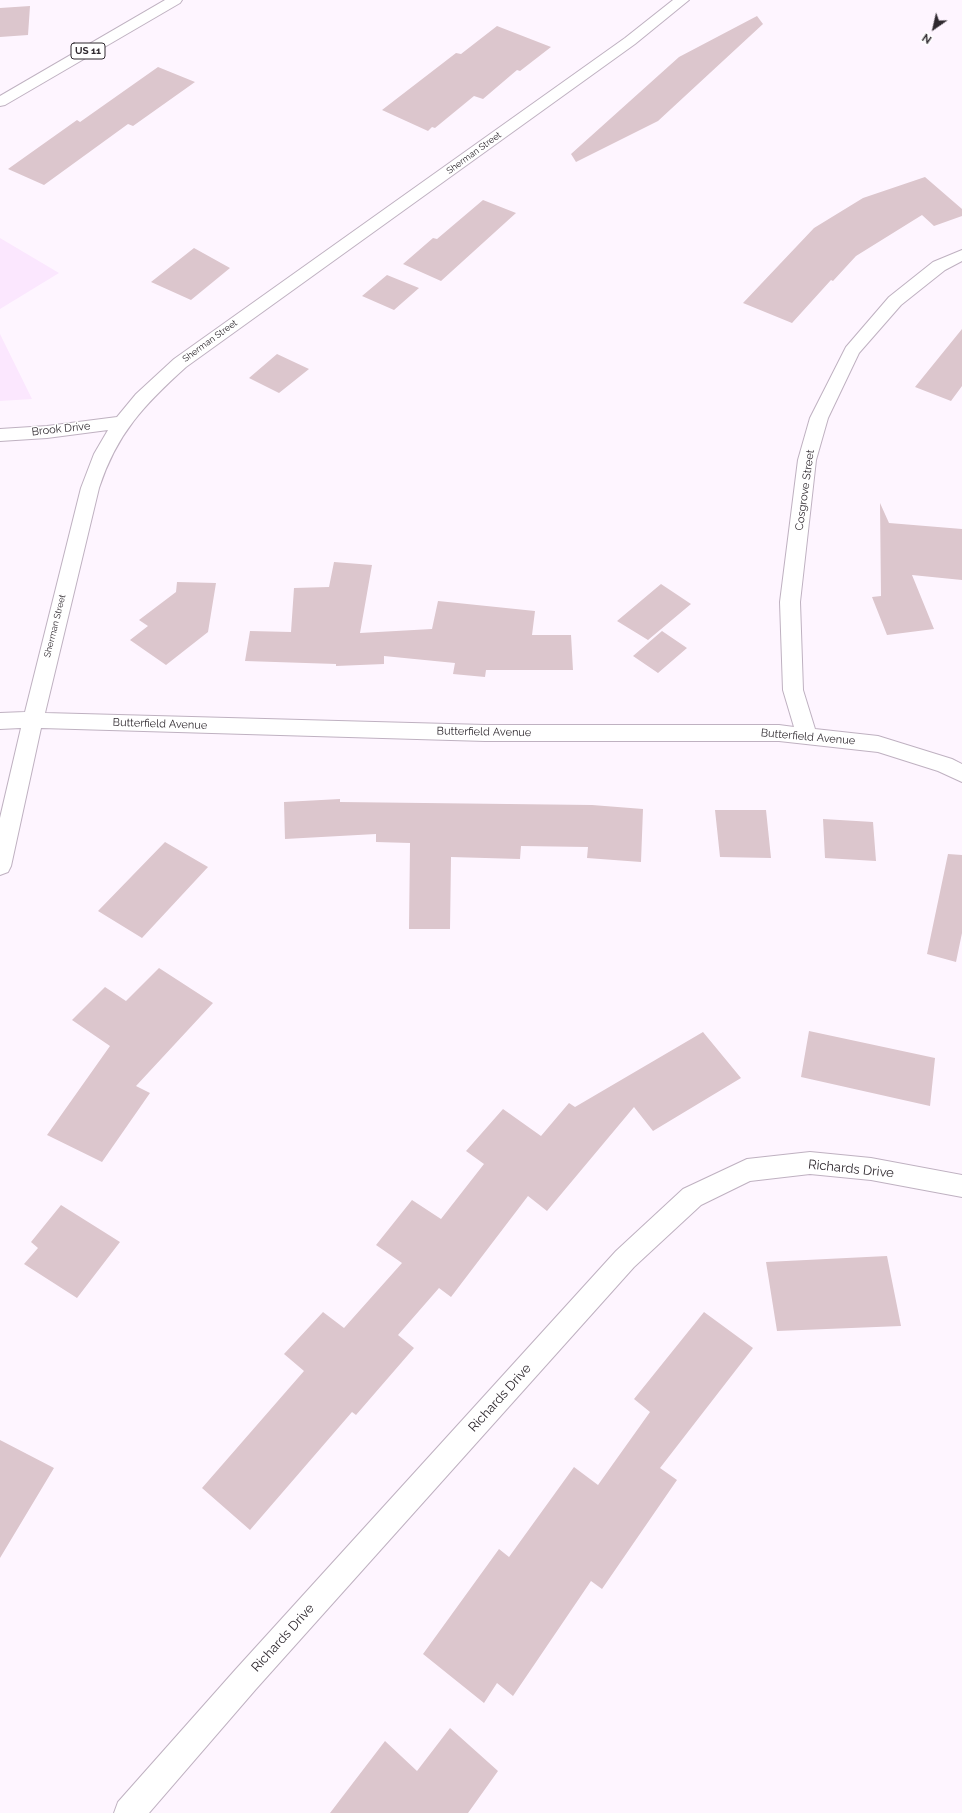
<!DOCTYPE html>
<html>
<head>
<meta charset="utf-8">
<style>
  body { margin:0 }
  #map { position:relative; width:962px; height:1813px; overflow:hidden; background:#fef5ff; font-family:Raleway,sans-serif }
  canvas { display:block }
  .north { position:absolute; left:914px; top:8px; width:40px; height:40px; -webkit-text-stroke:3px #fff; paint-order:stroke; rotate:214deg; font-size:11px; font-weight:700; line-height:16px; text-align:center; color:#2f292f }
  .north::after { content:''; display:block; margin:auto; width:14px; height:18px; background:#2f292f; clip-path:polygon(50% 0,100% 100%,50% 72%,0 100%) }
</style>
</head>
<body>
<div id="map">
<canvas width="962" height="1813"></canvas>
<div class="north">N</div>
</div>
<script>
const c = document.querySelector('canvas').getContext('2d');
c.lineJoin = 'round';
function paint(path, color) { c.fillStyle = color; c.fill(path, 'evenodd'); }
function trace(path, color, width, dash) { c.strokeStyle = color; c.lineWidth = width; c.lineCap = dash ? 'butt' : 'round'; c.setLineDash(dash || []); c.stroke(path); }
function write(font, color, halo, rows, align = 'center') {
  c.font = font + ' Raleway,sans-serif'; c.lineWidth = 3; c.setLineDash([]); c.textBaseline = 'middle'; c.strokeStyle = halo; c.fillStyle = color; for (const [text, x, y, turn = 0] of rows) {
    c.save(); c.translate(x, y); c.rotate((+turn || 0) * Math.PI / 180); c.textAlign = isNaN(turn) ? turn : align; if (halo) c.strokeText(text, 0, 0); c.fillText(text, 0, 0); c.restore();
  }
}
const built = new Path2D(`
  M0 238 59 273 0 309Z
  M0 334 32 399 0 401Z`);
const building = new Path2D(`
  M30 6 28 35 0 37V8Z
  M757 16 763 24 658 121 576 162 571 154 679 57Z
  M497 26 551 47 520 71 517 70 483 99 474 96 435 128 432 127 428 131 382 110 456 53 461 54Z
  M158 67 195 82 133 126 128 124 44 185 8 169 77 120 80 122Z
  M925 177 962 209V216L934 226 922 215 856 256 833 281 831 280 792 323 743 303 814 228 863 198Z
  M483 200 516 213 441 281 403 264 433 238 437 239Z
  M194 248 230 268 191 300 151 282Z
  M387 275 419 288 394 310 362 296Z
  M962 329V386L951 401 915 387Z
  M277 354 309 369 279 393 249 378Z
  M880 503 889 523 962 529V580L912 575 934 629 887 635 872 597 881 596Z
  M334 562 372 565 360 633 432 629 438 601 535 611 532 635H571L573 670H486L485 677 453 674 455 663 384 656V664L336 666V664L245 661 250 631 291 632 294 588 329 587Z
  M177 582 216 583 208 632 166 665 130 640 148 626 139 620 176 592Z
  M661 584 691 604 648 640 617 621Z
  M662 631 687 648 658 673 633 656Z
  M340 799V802L592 805 643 809 641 862 587 858 588 847 521 846 520 859 451 857 450 929H409L410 843 376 842V834L285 839 284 802Z
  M715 810H766L771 858 720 857Z
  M823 819 873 822 876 861 825 858Z
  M165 842 208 867 142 938 98 911Z
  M948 854 962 855V933L956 962 927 954Z
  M159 968 213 1003 136 1086 150 1093 102 1162 47 1135 110 1046 72 1020 105 987 126 1001Z
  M809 1031 935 1058 930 1106 801 1077Z
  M703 1032 741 1078 653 1131 634 1107 547 1211 528 1196 451 1297 439 1288 398 1335 414 1348 356 1415 352 1412 250 1530 202 1488 304 1371 284 1354 323 1312 344 1328 402 1263 376 1245 412 1200 441 1219 484 1164 466 1151 503 1109 541 1136 569 1103 575 1107Z
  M61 1205 120 1242 77 1298 24 1264 38 1248 31 1242Z
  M887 1256 901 1326 777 1331 766 1262Z
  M704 1312 753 1348 660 1468 677 1480 602 1589 591 1581 513 1696 497 1683 484 1703 423 1654 499 1549 509 1557 574 1467 598 1485 650 1412 634 1399Z
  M0 1440 54 1468 0 1558Z
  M450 1728 498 1771 468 1813H330L385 1741 417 1771Z`);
const street = new Path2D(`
  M673 0H689L635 44 186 367C144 405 117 433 99 488L45 713 485 725H779L794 727 783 690 780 602 798 460 810 418 846 347 889 297 933 262 962 250V261L945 270 901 305 859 353 828 418 816 460 800 602 803 690 815 729 878 736 952 759 962 764V782L938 771 878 752 779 741H485L41 728 11 866 8 872 0 875V818L21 728 0 729V713L25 712 81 488 94 454 108 430 47 438 0 441V429L47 426 117 417 136 394 174 359 625 38Z
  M810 1152 871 1158 962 1175V1197L871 1180 810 1174 750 1181 701 1205 634 1267 256 1689 149 1813H114L118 1802 236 1669 616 1251 683 1189 747 1159Z`);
const primary = new Path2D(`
  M165 0H182L180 3 5 105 0 106V96Z`);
const farStreetnames = [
  ["Sherman Street",474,153,-36],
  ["Sherman Street",210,341,-36],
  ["Sherman Street",55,626,-76]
];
const shields = [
  [88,51,34]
];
const shieldNames = [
  ["US 11",88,51]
];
const streetNames = [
  ["Brook Drive",61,429,-6],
  ["Cosgrove Street",805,490,-82],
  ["Butterfield Avenue",160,724,2],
  ["Butterfield Avenue",484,732,1],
  ["Butterfield Avenue",808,737,5]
];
const nearStreetnames = [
  ["Richards Drive",851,1169,6],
  ["Richards Drive",500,1398,-48],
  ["Richards Drive",283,1638,-48]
];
paint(built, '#fbe7fe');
paint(building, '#dcc6cd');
trace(street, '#bfb1c1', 2);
trace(primary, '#bfb1c1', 2);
paint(street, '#fff');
paint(primary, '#fff');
write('9px', '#2f292f', '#fff', farStreetnames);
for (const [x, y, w] of shields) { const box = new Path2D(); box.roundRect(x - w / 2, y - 8, w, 16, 3); c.fillStyle = '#fff'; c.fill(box); trace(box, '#2f292f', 1); }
write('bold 10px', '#2f292f', null, shieldNames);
write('11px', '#2f292f', '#fff', streetNames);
write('13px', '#2f292f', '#fff', nearStreetnames);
</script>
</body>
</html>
